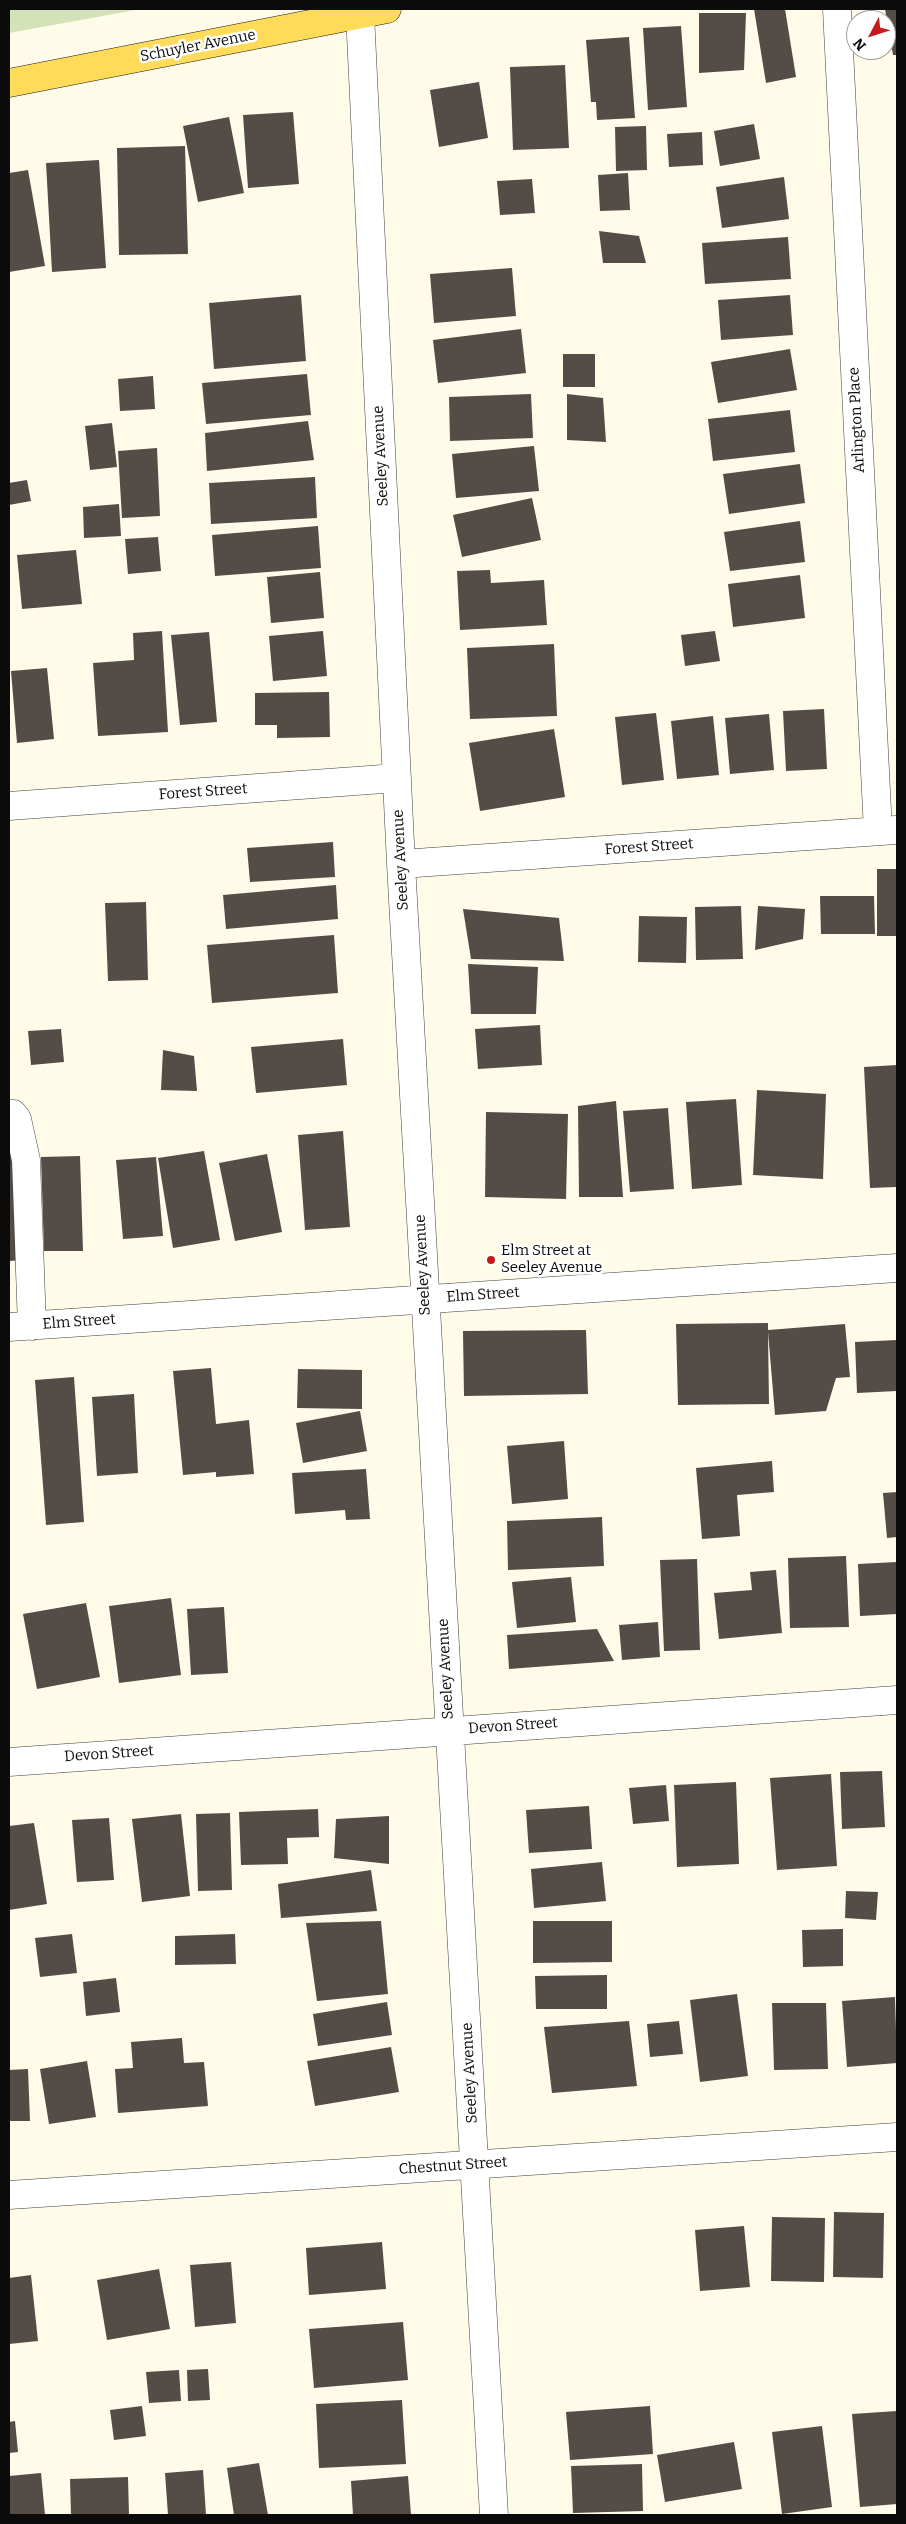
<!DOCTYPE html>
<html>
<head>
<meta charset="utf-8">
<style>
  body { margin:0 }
  #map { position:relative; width:906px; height:2524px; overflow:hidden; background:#fffbe9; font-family:Bitter,serif }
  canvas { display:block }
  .frame { position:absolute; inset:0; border:10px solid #0b0b0b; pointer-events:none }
  .north { position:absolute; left:846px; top:10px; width:50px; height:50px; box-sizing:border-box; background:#fff; border:1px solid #9d9d9d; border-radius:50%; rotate:230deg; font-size:14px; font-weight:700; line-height:20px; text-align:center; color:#0b0b0b }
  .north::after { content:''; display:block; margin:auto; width:18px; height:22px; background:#c41a1e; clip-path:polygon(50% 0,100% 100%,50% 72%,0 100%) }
</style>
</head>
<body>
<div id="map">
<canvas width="906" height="2524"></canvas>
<div class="frame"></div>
<div class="north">N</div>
</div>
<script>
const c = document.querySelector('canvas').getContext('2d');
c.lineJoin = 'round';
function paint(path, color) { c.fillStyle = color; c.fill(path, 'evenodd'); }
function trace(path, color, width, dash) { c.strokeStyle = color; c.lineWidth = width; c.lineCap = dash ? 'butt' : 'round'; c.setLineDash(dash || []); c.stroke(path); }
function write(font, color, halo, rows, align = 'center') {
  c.font = font + ' Bitter,serif'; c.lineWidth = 5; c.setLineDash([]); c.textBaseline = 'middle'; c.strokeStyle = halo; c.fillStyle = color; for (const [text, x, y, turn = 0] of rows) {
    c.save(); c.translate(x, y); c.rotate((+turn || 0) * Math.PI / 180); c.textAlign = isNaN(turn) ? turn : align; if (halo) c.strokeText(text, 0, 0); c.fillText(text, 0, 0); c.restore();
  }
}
const cemetery = new Path2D(`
  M9 9H141L9 33Z`);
const building = new Path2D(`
  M754 9H785L796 77 766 83Z
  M885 9H897V55H893Z
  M699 13H746L744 70 699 73Z
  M681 26 687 107 648 110 643 28Z
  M629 37 635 118 597 120 596 102H591L586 40Z
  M565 65 569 148 513 150 510 67Z
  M479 82 488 138 439 147 430 90Z
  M293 112 299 184 248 188 243 115Z
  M229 117 244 193 198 202 183 126Z
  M754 124 760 159 720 166 714 131Z
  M646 126 647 170 616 171 615 127Z
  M702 132 703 165 669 167 667 134Z
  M185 146 188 254 119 255 117 148Z
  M99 160 106 268 52 272 46 163Z
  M28 170 45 266 9 272V173Z
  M628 173 630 210 600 211 598 175Z
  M784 177 789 219 722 228 716 187Z
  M532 179 535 213 500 215 497 181Z
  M599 231 639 236 646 263H603Z
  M788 237 791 279 705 284 702 243Z
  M512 268 516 316 434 323 430 274Z
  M301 295 306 361 214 369 209 303Z
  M790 295 793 335 721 340 718 300Z
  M521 329 526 373 438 383 433 340Z
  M790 349 797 390 718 403 711 362Z
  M563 354H595V387H563Z
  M307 374 311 415 206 424 202 383Z
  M153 376 155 409 120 411 118 379Z
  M531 394 533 438 450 441 449 397Z
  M567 394 603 398 606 442 567 440Z
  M790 410 795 452 713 461 708 419Z
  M308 421 314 460 207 471 205 433Z
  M112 423 117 467 90 470 85 426Z
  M534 446 539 491 456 498 452 454Z
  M157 448 160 516 122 518 118 451Z
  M800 464 805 503 729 514 723 474Z
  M315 477 317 518 211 524 209 483Z
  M27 480 31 501 9 505V483Z
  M532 498 541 540 462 557 453 515Z
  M119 504 121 536 84 538 83 507Z
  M800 521 805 562 730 571 724 532Z
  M318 526 321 568 215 576 212 535Z
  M158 537 161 571 128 574 125 539Z
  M76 550 82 604 22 609 17 555Z
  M490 570 491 583 544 580 547 625 460 630 457 571Z
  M320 572 324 618 271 623 267 577Z
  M800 575 805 618 733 627 728 584Z
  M162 631 168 732 98 736 93 663 134 660 133 633Z
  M323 631 327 676 273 681 269 636Z
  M715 631 720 661 685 666 681 635Z
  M209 632 217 722 180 725 171 635Z
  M554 644 557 716 470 719 467 648Z
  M47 668 54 739 17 743 11 671Z
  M329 692 330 737 277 738V725H255V693Z
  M824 709 827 769 786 771 783 711Z
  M656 713 664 780 622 785 615 717Z
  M769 714 774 770 730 774 725 718Z
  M713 716 719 775 677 779 671 721Z
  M554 729 565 797 480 811 469 743Z
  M333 842 335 877 250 882 247 848Z
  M877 869H897V936H877Z
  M336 885 338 919 226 929 223 895Z
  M820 896H874L875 934H821Z
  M146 902 148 980 108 981 105 903Z
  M741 906 743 959 696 960 695 907Z
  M758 906 805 909 803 939 755 950Z
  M463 909 559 918 564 961 471 959Z
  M639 916 687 917 686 963 638 962Z
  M334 935 338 993 212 1003 207 945Z
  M468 964 538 967 536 1014H471Z
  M540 1025 542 1065 478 1069 475 1029Z
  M61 1029 64 1062 31 1065 28 1031Z
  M343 1039 347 1085 256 1093 251 1047Z
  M163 1050 194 1056 197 1091 161 1090Z
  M897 1065V1187L870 1188 864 1067Z
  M757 1090 826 1094 823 1179 753 1175Z
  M736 1099 742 1185 692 1189 686 1102Z
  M616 1101 623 1197H579L578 1106Z
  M668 1108 674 1189 630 1192 623 1111Z
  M486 1112 568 1114 566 1199 485 1197Z
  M343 1131 350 1227 305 1230 298 1135Z
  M9 1134 26 1260 9 1261Z
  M204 1151 220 1240 173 1248 158 1158Z
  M267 1154 282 1232 235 1241 219 1163Z
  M80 1156 83 1251H44L41 1157Z
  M156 1157 163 1236 123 1239 116 1160Z
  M768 1323V1330L845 1324 850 1377 836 1378 826 1411 775 1415 768 1332 769 1404 678 1405 676 1324Z
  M586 1330 588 1394 464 1396 463 1331Z
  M897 1340V1391L857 1393 855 1342Z
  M211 1368 216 1424 249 1420 254 1474 216 1477V1472L183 1475 173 1371Z
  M298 1369 362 1370V1409L297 1408Z
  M74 1377 84 1522 46 1525 35 1380Z
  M134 1394 138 1473 97 1476 92 1397Z
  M360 1411 367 1451 303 1463 296 1423Z
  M564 1441 568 1499 512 1504 507 1446Z
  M772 1461 774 1492 737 1495 740 1536 702 1539 696 1468Z
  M366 1469 370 1519 346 1520 345 1510 295 1514 292 1473Z
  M897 1492V1537L887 1538 883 1493Z
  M602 1517 604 1566 508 1570 507 1521Z
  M846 1556 849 1627 790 1628 788 1558Z
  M697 1559 700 1650 664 1651 660 1560Z
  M897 1562V1614L860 1616 858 1564Z
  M776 1570 782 1633 719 1639 714 1593 752 1590 750 1572Z
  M571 1577 576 1622 517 1628 512 1582Z
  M171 1598 181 1675 119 1683 109 1606Z
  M86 1603 100 1677 37 1689 23 1614Z
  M224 1607 228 1673 191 1675 187 1609Z
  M658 1622 660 1657 622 1660 619 1625Z
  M597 1629 614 1661 509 1669 507 1635Z
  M882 1771 885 1827 842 1829 840 1772Z
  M831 1774 837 1866 777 1870 770 1778Z
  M736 1782 739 1864 677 1867 674 1785Z
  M666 1785 669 1821 633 1824 629 1788Z
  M589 1806 592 1849 529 1853 526 1810Z
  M318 1809 319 1837 287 1838 288 1864 241 1865 239 1812Z
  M230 1813 232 1890 198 1891 196 1814Z
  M181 1814 190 1896 142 1902 132 1819Z
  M389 1816V1864L334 1858 336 1819Z
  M109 1818 114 1880 77 1882 72 1820Z
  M34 1823 47 1904 9 1910V1826Z
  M602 1862 606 1901 534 1908 531 1869Z
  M371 1870 377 1911 281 1918 278 1884Z
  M846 1891 878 1892 876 1920 845 1918Z
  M381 1921 388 1994 317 2001 306 1923Z
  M533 1921H612V1962L533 1963Z
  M843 1929V1966L803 1967 802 1930Z
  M72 1934 77 1973 40 1977 35 1938Z
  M235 1934 236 1964 175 1965V1936Z
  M607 1975V2009H536L535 1976Z
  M116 1978 120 2012 86 2016 83 1982Z
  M737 1994 748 2076 700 2082 690 2000Z
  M895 1997 897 2063 847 2067 842 2001Z
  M387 2002 392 2035 318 2046 313 2014Z
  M772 2003H826L828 2069 774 2070Z
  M629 2021 637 2086 552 2093 544 2027Z
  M679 2021 683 2054 650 2057 647 2024Z
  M182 2038 184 2063 204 2062 208 2106 118 2113 115 2069 133 2068 131 2042Z
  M391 2047 399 2092 315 2106 307 2061Z
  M87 2061 96 2117 49 2124 40 2069Z
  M28 2069 30 2121H9V2070Z
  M834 2212 884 2213 883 2278 833 2277Z
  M772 2217 825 2218 824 2282 771 2281Z
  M744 2226 750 2287 700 2291 695 2230Z
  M382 2242 386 2289 309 2295 306 2248Z
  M231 2262 236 2323 195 2327 190 2265Z
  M159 2269 170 2329 107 2340 97 2280Z
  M31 2275 38 2341 9 2344V2278Z
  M403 2322 408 2380 314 2388 309 2329Z
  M208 2369 210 2400 188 2401 187 2370Z
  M179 2370 181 2401 149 2403 146 2372Z
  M402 2400 406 2464 319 2468 316 2404Z
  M142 2406 146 2436 114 2440 110 2410Z
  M650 2406 653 2454 570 2460 566 2412Z
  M897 2411V2504L860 2507 852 2414Z
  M15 2421 18 2452 9 2453V2422Z
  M822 2426 832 2507 782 2514 772 2432Z
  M734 2442 742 2489 665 2502 657 2455Z
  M259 2463 268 2515H234L227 2468Z
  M642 2464 643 2511 573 2513 571 2466Z
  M203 2470 206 2515H168L165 2473Z
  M41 2473 45 2515H9V2476Z
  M408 2476 411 2515H353L351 2481Z
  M128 2477 129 2515H71L70 2479Z`);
const minor = new Path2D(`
  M837 9 878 831
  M360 14 401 864 494 2515
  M9 806 397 778
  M401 864 896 830
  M9 1114H13L17 1119 26 1160 32 1326
  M9 1327 897 1268
  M9 1762 897 1700
  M9 2195 897 2137`);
const major = new Path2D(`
  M9 83 387 9`);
const markers = [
  [491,1260,5,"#c41a1e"]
];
const streetNames = [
  ["Schuyler Avenue",198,46,-11],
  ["Arlington Place",857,420,-93],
  ["Seeley Avenue",381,456,-93],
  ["Forest Street",203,792,-4],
  ["Forest Street",649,847,-4],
  ["Seeley Avenue",401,860,-93],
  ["Seeley Avenue",423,1265,-93],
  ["Elm Street",483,1295,-4],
  ["Elm Street",79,1322,-4],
  ["Seeley Avenue",446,1669,-93],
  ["Devon Street",513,1726,-4],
  ["Devon Street",109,1754,-4],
  ["Seeley Avenue",470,2073,-93],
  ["Chestnut Street",453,2166,-4]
];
const poiNames = [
  ["Elm Street at",501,1251],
  ["Seeley Avenue",501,1268]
];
paint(cemetery, '#d4e2ba');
paint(building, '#544c47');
trace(minor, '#3e3e3e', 29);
trace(major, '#1c1c1c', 29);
trace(minor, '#fff', 28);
trace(major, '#ffdb59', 28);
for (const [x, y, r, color] of markers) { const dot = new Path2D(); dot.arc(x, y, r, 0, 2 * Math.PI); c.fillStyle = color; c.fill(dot); trace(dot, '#fff', 2); }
write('15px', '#0b0b0b', '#fff', streetNames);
write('15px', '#0b0b0b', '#fff', poiNames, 'left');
</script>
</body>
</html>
